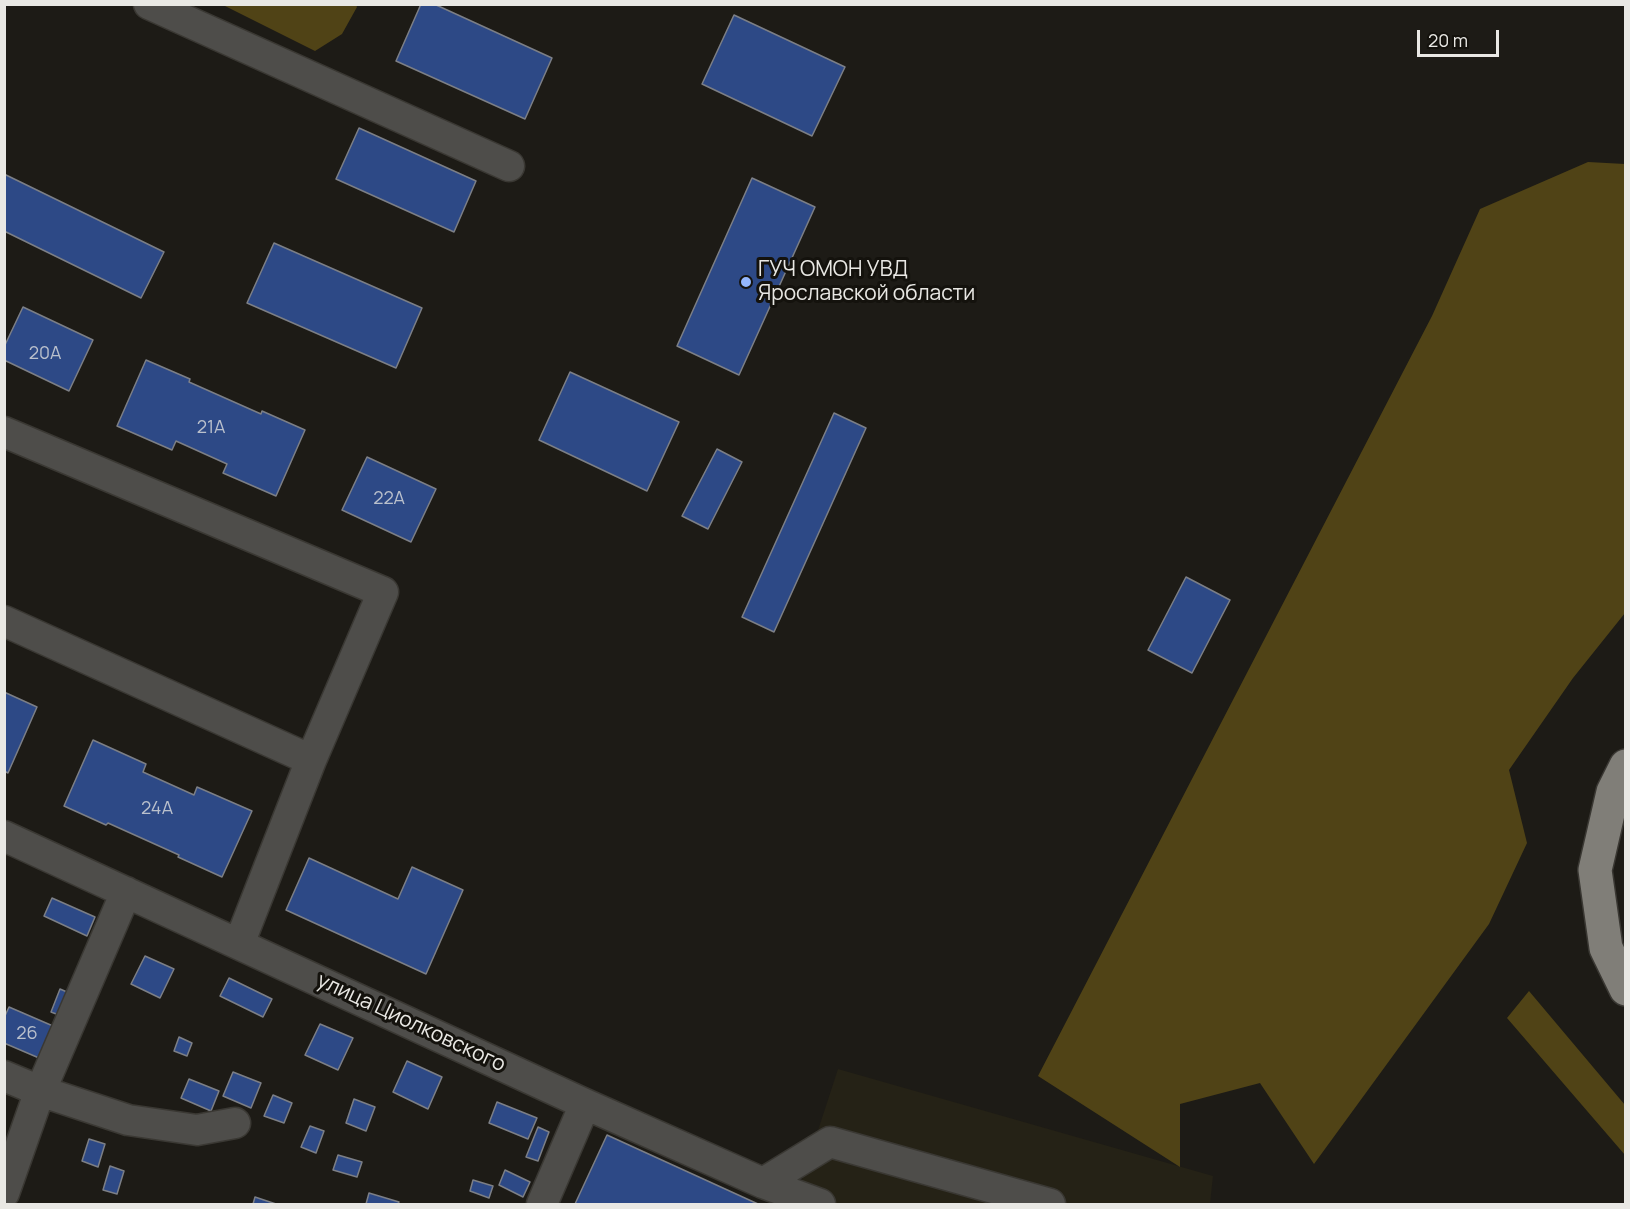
<!DOCTYPE html>
<html>
<head>
<meta charset="utf-8">
<style>
  body { margin:0 }
  #map { position:relative; width:1630px; height:1209px; overflow:hidden; background:#1d1b16; font-family:Manrope,sans-serif }
  canvas { display:block }
  .frame { position:absolute; inset:0; border:6px solid #e9e8e4; pointer-events:none }
  .scale { position:absolute; left:1417px; top:30px; width:82px; height:27px; box-sizing:border-box; border:3px solid #e9e8e4; border-top:0; padding-left:8px; font-size:18px; line-height:21px; white-space:nowrap; color:#e9e8e4; -webkit-text-stroke:4px #14120d; paint-order:stroke }
</style>
</head>
<body>
<div id="map">
<canvas width="1630" height="1209"></canvas>
<div class="frame"></div>
<div class="scale">20 m</div>
</div>
<script>
const c = document.querySelector('canvas').getContext('2d');
c.lineJoin = 'round';
function paint(path, color) { c.fillStyle = color; c.fill(path, 'evenodd'); }
function trace(path, color, width, dash) { c.strokeStyle = color; c.lineWidth = width; c.lineCap = dash ? 'butt' : 'round'; c.setLineDash(dash || []); c.stroke(path); }
function write(font, color, halo, rows, align = 'center') {
  c.font = font + ' Manrope,sans-serif'; c.lineWidth = 6; c.setLineDash([]); c.textBaseline = 'middle'; c.strokeStyle = halo; c.fillStyle = color; for (const [text, x, y, turn = 0] of rows) {
    c.save(); c.translate(x, y); c.rotate((+turn || 0) * Math.PI / 180); c.textAlign = isNaN(turn) ? turn : align; if (halo) c.strokeText(text, 0, 0); c.fillText(text, 0, 0); c.restore();
  }
}
const built = new Path2D(`
  M838 1069 1213 1176 1210 1204H794Z`);
const forest = new Path2D(`
  M356 5 357 7 342 34 315 51 223 5Z
  M1588 162 1625 164V613L1573 678 1509 770 1527 843 1489 924 1314 1164 1260 1083 1180 1104V1167L1038 1076 1432 316 1480 209Z
  M1529 991 1625 1105V1155L1507 1018Z`);
const building = new Path2D(`
  M421 4H434L552 58 525 119 396 61Z
  M734 15 845 67 812 136 702 84Z
  M359 128 476 181 454 232 336 179Z
  M4 174 164 252 141 298 4 231Z
  M752 178 815 207 739 375 677 346Z
  M274 243 422 308 396 368 247 303Z
  M23 307 93 340 69 391 4 360V347Z
  M146 360 190 379 189 382 261 414 262 411 305 430 276 496 223 473 227 464 176 441 172 450 117 426Z
  M570 372 679 422 647 491 539 440Z
  M834 413 866 428 774 632 742 617Z
  M717 449 742 462 708 529 682 516Z
  M367 457 436 489 411 542 342 510Z
  M1186 577 1230 600 1192 673 1148 650Z
  M4 692 37 707 8 773 4 771Z
  M93 740 146 764 143 772 194 795 197 787 252 811 222 877 178 857 179 855 108 823 106 825 64 806Z
  M309 858 398 899 412 867 463 890 426 974 286 910Z
  M52 898 95 917 87 936 44 916Z
  M145 956 174 969 160 998 131 984Z
  M229 978 272 999 263 1017 220 996Z
  M60 989 74 995 64 1017 51 1012Z
  M9 1007 53 1026 39 1058 4 1043V1018Z
  M320 1024 353 1038 338 1070 305 1055Z
  M179 1037 192 1043 187 1056 174 1051Z
  M407 1061 442 1077 428 1109 393 1092Z
  M233 1072 261 1083 251 1108 223 1096Z
  M189 1079 219 1091 211 1111 181 1098Z
  M273 1095 292 1103 284 1123 264 1116Z
  M354 1099 375 1107 366 1131 346 1123Z
  M497 1102 537 1118 528 1139 489 1123Z
  M310 1126 324 1131 316 1153 301 1147Z
  M538 1127 549 1132 538 1161 526 1157Z
  M607 1135 758 1204H575Z
  M89 1139 105 1144 98 1167 82 1161Z
  M338 1155 362 1162 357 1177 333 1170Z
  M110 1166 124 1171 117 1194 103 1190Z
  M505 1170 530 1182 523 1197 499 1185Z
  M473 1180 493 1186 489 1198 470 1191Z
  M369 1193 399 1202 398 1204H366Z
  M255 1197 276 1204H253Z`);
const minor = new Path2D(`
  M149 4 509 166
  M4 432 383 592 311 760
  M4 621 311 760 239 944
  M4 836 585 1104 763 1183 820 1204
  M4 1076 40 1091 128 1120 197 1130 235 1123
  M763 1183 830 1142 1050 1204
  M4 1193 37 1099 126 892
  M542 1204 585 1104`);
const major = new Path2D(`
  M1626 766 1613 792 1595 870 1606 948 1626 989`);
const markers = [
  [746,282,6,"#94b7fd"]
];
const numberNames = [
  ["20А",45,354],
  ["21А",211,428],
  ["22А",389,499],
  ["24А",157,809],
  ["26",27,1034]
];
const poiNames = [
  ["ГУЧ ОМОН УВД",758,270],
  ["Ярославской области",758,294]
];
const streetNames = [
  ["улица Циолковского",411,1023,25]
];
paint(built, '#252216');
paint(forest, '#504316');
paint(building, '#2d4986');
trace(building, '#7c7f86', 1.5);
trace(minor, '#3a3833', 33);
trace(major, '#3a3833', 36);
trace(minor, '#4e4d4a', 30);
trace(major, '#807e78', 33);
for (const [x, y, r, color] of markers) { const dot = new Path2D(); dot.arc(x, y, r, 0, 2 * Math.PI); c.fillStyle = color; c.fill(dot); trace(dot, '#14120d', 2); }
write('18px', '#bac0cc', null, numberNames);
write('21px', '#e9e8e4', '#14120d', poiNames, 'left');
write('21px', '#e9e8e4', '#14120d', streetNames);
</script>
</body>
</html>
